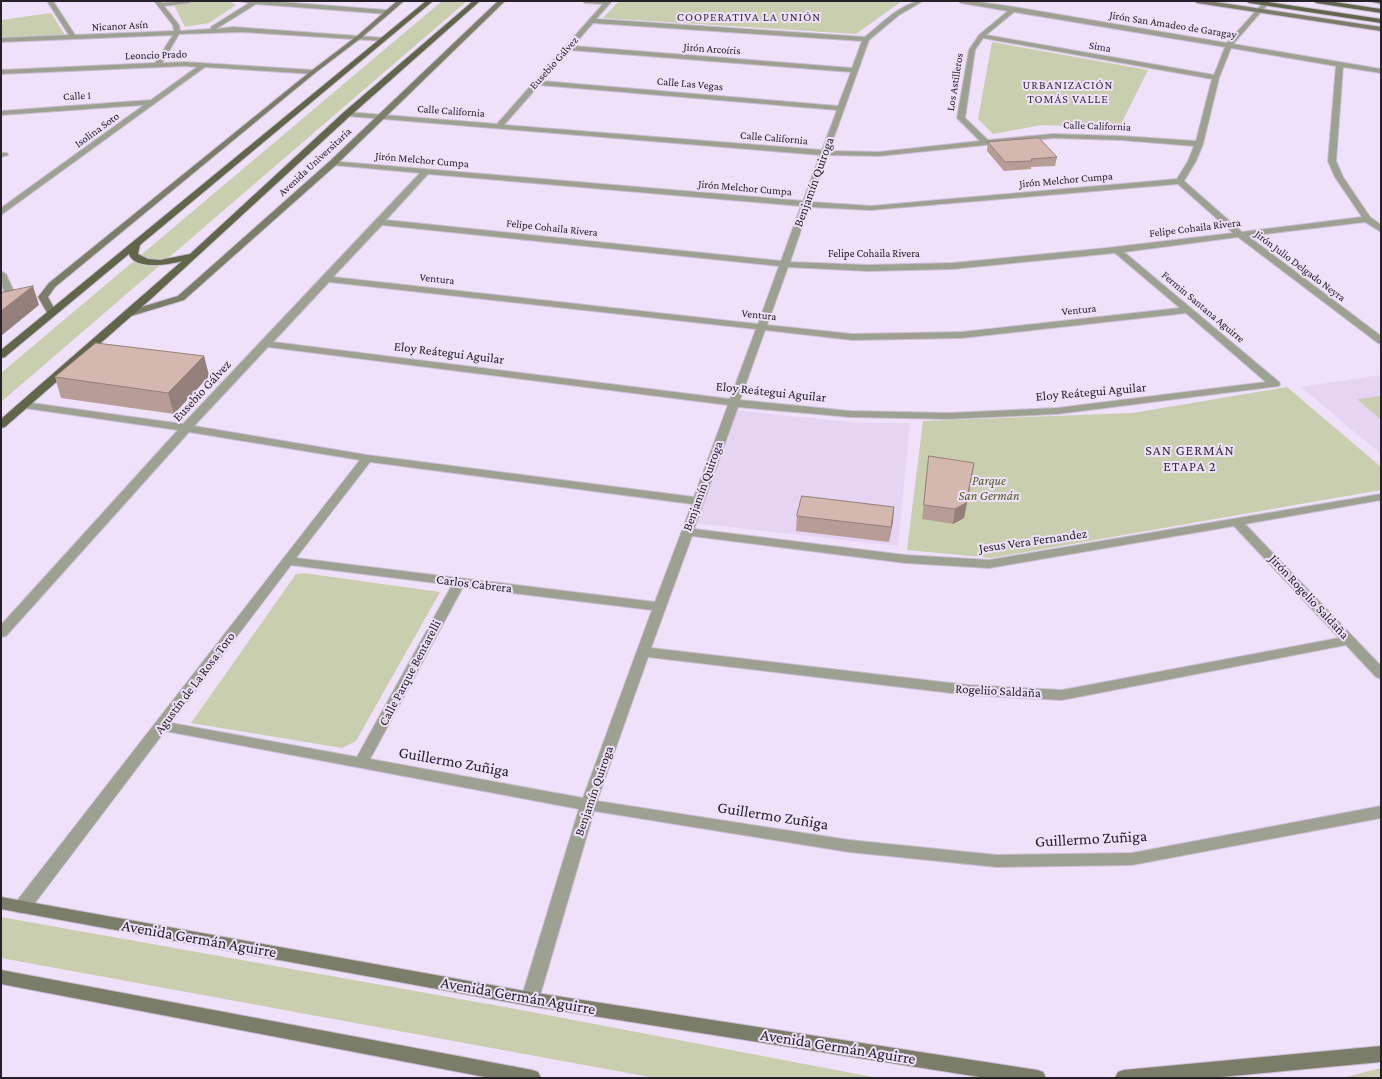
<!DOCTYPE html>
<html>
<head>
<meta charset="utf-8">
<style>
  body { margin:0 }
  #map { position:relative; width:1382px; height:1079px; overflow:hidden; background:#efe1f9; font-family:"Crimson Pro",serif }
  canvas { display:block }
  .frame { position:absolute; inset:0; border:2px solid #252029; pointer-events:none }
</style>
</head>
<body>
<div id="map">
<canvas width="1382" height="1079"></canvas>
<div class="frame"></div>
</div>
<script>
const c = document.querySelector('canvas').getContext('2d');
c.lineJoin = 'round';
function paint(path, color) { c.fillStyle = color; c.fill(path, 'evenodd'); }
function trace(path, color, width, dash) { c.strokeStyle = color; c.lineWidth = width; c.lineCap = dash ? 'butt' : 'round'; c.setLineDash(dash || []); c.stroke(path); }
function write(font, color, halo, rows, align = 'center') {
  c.font = font + ' "Crimson Pro",serif'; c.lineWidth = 4; c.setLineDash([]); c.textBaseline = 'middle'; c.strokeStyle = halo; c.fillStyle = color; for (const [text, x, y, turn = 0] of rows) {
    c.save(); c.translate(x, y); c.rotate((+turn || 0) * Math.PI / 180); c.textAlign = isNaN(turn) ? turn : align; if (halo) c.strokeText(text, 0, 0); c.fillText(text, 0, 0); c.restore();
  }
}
const built = new Path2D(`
  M1381 375V454L1301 387Z
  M734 410 858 423H910L898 546 694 523Z`);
const green = new Path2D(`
  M198 1H230L236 5 209 23 185 27 174 5Z
  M442 1H467L1 402V373Z
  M619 1H902L856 34 603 18Z
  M51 13 65 35 1 39V20Z
  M992 42 1148 70 1119 128 1042 125 993 134 978 119Z
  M1287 387 1381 467V490L992 558 907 550 923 421 1132 413Z
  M1381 396V420L1357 399Z
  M304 573 440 592 356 741 342 748 191 723 296 574Z
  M1 917 516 1009 878 1078H655L1 958Z
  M1381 1068V1078H1342Z`);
const street = new Path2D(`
  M47 1H53L75 35 174 31 173 25 154 1H160L162 3 192 1 189 3 164 6 179 25 180 31 211 29V27L249 3 240 1H267L387 10 390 12 387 14 256 4 216 29 233 27 386 38V40L384 41 242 32 179 34 162 63 185 62 313 70 316 72 313 74 205 67 1 215V208L144 105 1 115V111L151 100 197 67 185 66 1 74V70L155 63 173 35 1 42V38L69 35Z
  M582 1H612L596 19 865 37C880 25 903 1 923 1L899 15 869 40 829 151 879 152 980 141 957 118 969 50 979 35 1008 11 961 3 958 1H972L1014 7 1227 43 1264 2H1268V4L1233 44 1381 69V73L1343 67 1336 161 1343 177 1370 217 1381 225V232L1365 222 1248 236 1381 336V344L1378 343 1238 237 1124 252 1279 382 1280 384 1279 386 1057 414 949 419 850 417 738 407 694 529 905 555 989 560 1381 494V500L1245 524 1381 666V679L1376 677 1346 645 1062 700 968 695 648 657 597 801 849 840 997 855 1132 853 1381 806V818L1132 865 997 867 849 852 594 811 539 999 536 1004 530 1006 524 1004 521 999 579 809 165 731 28 912 22 913 16 912 14 907 16 902 360 460 189 432 6 636 1 637V625L178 430 24 408 20 407 19 405 20 403 24 402 183 424 420 173 333 165H330V161L803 201 820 155 347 116 343 114 347 112 497 124 603 4 585 3ZM1014 12 1225 47 1214 75 986 35ZM593 23 862 41 852 68 573 46ZM983 38 1212 79 1196 141 1121 136 1053 134 988 140 965 118 975 50ZM1231 48 1336 66 1328 161 1335 177 1362 217 1242 232 1184 181 1196 161 1203 144 1219 78ZM569 50 851 72 838 106 542 81ZM539 85 837 110 822 150 504 125ZM1053 138 1121 140 1194 146 1188 161 1177 179 871 206 811 202 828 155 879 156ZM428 174 801 206 781 261 386 220ZM1178 184 1233 233 1107 248 953 263 868 265 790 262 809 207 871 210ZM382 225 779 266 758 324 333 277ZM1115 253 1180 308 962 332 852 334 767 325 788 267 868 271 953 269ZM329 282 756 329 730 399 273 342ZM1186 313 1266 382 1057 408 949 413 850 411 740 400 765 330 852 340 962 338ZM268 347 728 405 694 497 367 455 194 426ZM370 462 692 504 655 602 296 558ZM1234 526 1339 638 1062 690 968 685 651 648 692 536 905 563 989 568ZM291 565 452 585 357 757 171 723ZM463 587 652 610 583 798 370 759Z
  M1 153H7L8 155 1 157Z
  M1 271 6 274 19 303 17 305 14 306C4 303 1 280 1 271Z`);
const secondary = new Path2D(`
  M397 1H404L361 38 315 73 55 287 48 297 56 312 54 314H48L38 297 49 283 311 71 357 36Z
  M498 1H505L336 165 184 300 131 316H125L123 314 125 312 178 296 330 161Z
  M1194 1H1209L1381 27V31L1197 3Z
  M1368 1H1381V4Z
  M1 897 530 992 1037 1070 1043 1072 1046 1078H986L530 1006 1 909Z
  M1 970 532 1070 538 1072 541 1078H490L1 984Z
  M1381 1046V1062L1210 1078H1115L1118 1072 1124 1070Z`);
const primary = new Path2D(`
  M426 1H433L140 245 138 254 148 259 160 260 190 254 344 112 473 1H480L350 116 152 298 5 427 1 428V419L182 261C169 265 134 270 129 254L5 357 1 358V350Z
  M1246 1H1261L1381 19V23L1249 3Z
  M1313 1H1328L1381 9V13L1316 3Z`);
const wall = new Path2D(`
  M988 142 1057 157 1055 166 1031 167V169L1004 171 987 151Z
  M204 356 209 376 174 414 61 398 55 377Z
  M929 456 972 477 964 518 953 524 922 519Z
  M894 507 889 542 796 531 797 516Z`);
const shadedWall = new Path2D(`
  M33 286 39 305 1 336V311Z
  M204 356 209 376 174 414 168 393Z
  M974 463 972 477 964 518 953 524 955 509Z
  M894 507 893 522 889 542 891 527Z`);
const building = new Path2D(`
  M1039 138 1057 157 1031 159 1032 161 1005 162 988 142Z
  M33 286 1 311V293Z
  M96 343 204 356 168 393 55 377Z
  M929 456 974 463 966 503 955 509 924 505Z
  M802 496 894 507 891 527 797 516Z`);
const farStreetnames = [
  ["Jirón San Amadeo de Garagay",1173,25,9],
  ["Nicanor Asín",120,26,-3],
  ["Sima",1100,47,10],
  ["Jirón Arcoíris",712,49,4],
  ["Leoncio Prado",156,55,-2],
  ["Eusebio Gálvez",554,63,-48],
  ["Los Astilleros",955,82,-81],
  ["Calle Las Vegas",690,84,5],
  ["Calle 1",77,96,-4],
  ["Calle California",451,111,4],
  ["Calle California",1097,126,2],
  ["Isolina Soto",97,130,-36],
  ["Calle California",774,138,5],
  ["Jirón Melchor Cumpa",422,160,5],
  ["Avenida Universitaria",315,162,-43],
  ["Jirón Melchor Cumpa",1066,180,-5],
  ["Jirón Melchor Cumpa",745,188,5],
  ["Felipe Cohaila Rivera",552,228,6],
  ["Felipe Cohaila Rivera",1195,228,-7],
  ["Felipe Cohaila Rivera",874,254],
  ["Jirón Julio Delgado Neyra",1300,266,37],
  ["Ventura",437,279,6],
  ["Fermin Santana Aguirre",1203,307,40],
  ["Ventura",1079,310,-6],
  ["Ventura",759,315,6]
];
const farNeighbourhoodnames = [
  ["COOPERATIVA LA UNIÓN",749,17],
  ["URBANIZACIÓN",1068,85],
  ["TOMÁS VALLE",1068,99]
];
const streetNames = [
  ["Benjamín Quiroga",814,182,-70],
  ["Eloy Reátegui Aguilar",449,353,7],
  ["Eusebio Gálvez",202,391,-47],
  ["Eloy Reátegui Aguilar",771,392,6],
  ["Eloy Reátegui Aguilar",1091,392,-5],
  ["Benjamín Quiroga",703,486,-70],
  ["Jesus Vera Fernandez",1033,541,-8],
  ["Carlos Cabrera",474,584,7],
  ["Jirón Rogelio Saldaña",1309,597,47],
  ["Calle Parque Bentarelli",410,673,-62],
  ["Agustín de La Rosa Toro",195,683,-53],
  ["Rogeliio Saldaña",998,691,3],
  ["Benjamín Quiroga",594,791,-71]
];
const parkNames = [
  ["Parque",989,481],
  ["San Germán",989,496]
];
const neighbourhoodNames = [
  ["SAN GERMÁN",1190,451],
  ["ETAPA 2",1190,467]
];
const nearStreetnames = [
  ["Guillermo Zuñiga",454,762,10],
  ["Guillermo Zuñiga",773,816,9],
  ["Guillermo Zuñiga",1091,839,-3],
  ["Avenida Germán Aguirre",199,939,10],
  ["Avenida Germán Aguirre",518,996,10],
  ["Avenida Germán Aguirre",838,1047,9]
];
paint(built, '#e6d4f3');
paint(green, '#c9cfae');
trace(street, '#cbbed4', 2);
trace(secondary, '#cbbed4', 2);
trace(primary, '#cbbed4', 2);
paint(street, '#9da191');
paint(secondary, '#7a7e68');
paint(primary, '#61664b');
paint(wall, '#b69d96');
paint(shadedWall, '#94807a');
paint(building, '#d4b7ae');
trace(building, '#94807a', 1);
write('11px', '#252029', '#efe1f9', farStreetnames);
c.letterSpacing = '1px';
write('12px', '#372c3e', '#efe1f9', farNeighbourhoodnames);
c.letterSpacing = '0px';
write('13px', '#252029', '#efe1f9', streetNames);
write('italic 13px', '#535c23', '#efe1f9', parkNames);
c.letterSpacing = '1px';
write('14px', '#372c3e', '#efe1f9', neighbourhoodNames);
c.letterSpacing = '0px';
write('16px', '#252029', '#efe1f9', nearStreetnames);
</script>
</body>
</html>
